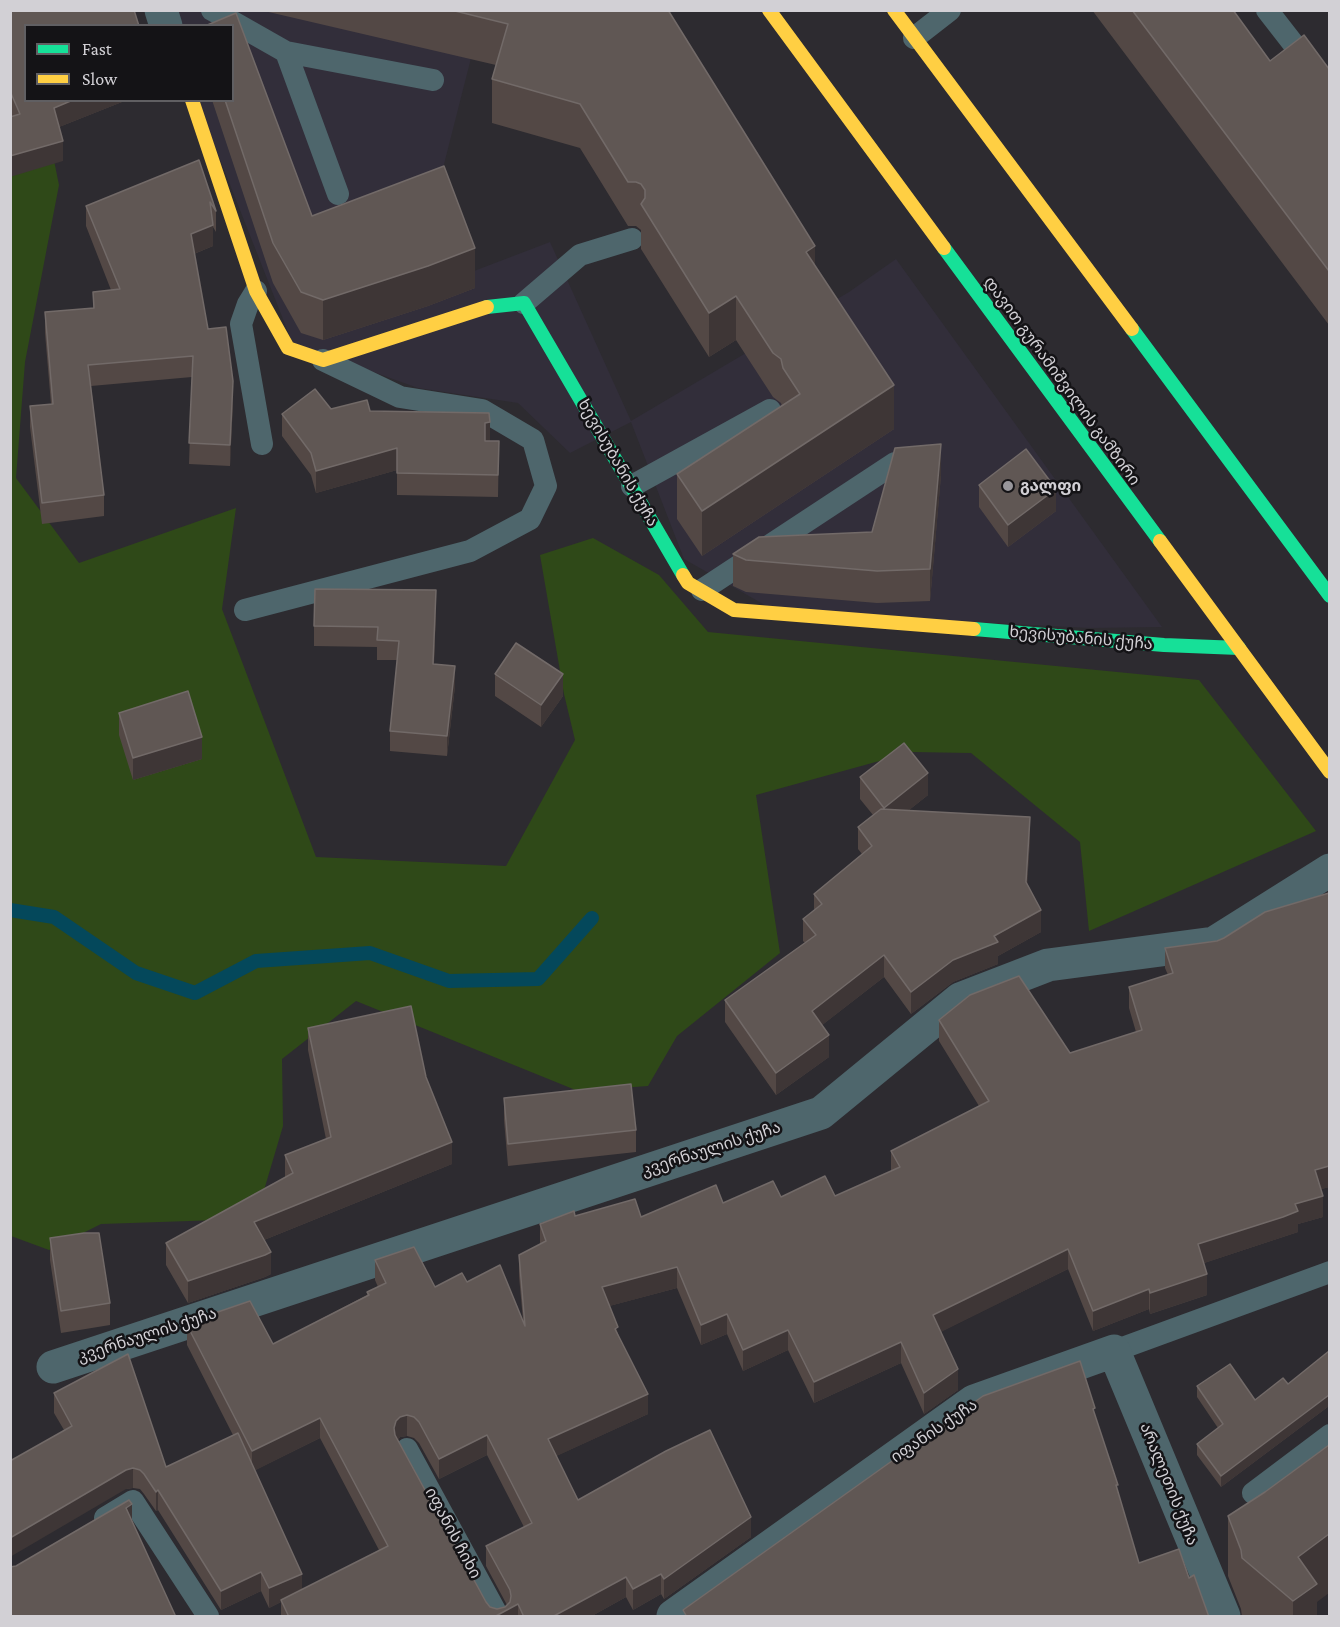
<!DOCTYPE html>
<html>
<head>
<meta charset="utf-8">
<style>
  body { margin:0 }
  #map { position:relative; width:1340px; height:1627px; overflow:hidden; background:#2d2b30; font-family:"Crimson Pro",serif }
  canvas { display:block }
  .frame { position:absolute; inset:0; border:12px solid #d2d0d5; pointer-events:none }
  .legend { position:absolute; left:24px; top:24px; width:210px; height:78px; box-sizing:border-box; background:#141316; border:2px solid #605f62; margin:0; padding:8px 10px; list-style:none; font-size:18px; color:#d2d0d5 }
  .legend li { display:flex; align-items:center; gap:12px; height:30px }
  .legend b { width:30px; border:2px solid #605f62 }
</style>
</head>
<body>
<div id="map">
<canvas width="1340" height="1627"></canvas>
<div class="frame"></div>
<ul class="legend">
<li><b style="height:8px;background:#16e098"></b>Fast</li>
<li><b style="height:8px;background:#ffcf43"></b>Slow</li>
</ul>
</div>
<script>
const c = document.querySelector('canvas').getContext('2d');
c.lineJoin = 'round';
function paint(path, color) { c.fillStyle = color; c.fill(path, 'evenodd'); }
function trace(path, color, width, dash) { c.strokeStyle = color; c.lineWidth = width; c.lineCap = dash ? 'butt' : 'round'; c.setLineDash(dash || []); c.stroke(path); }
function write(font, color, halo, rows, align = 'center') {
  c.font = font + ' "Crimson Pro","Noto Sans Georgian",serif'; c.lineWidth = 5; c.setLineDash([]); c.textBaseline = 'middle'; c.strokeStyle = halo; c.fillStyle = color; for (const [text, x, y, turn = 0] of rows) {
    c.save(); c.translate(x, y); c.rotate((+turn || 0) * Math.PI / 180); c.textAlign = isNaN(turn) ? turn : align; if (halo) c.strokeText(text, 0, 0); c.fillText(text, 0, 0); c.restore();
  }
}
const built = new Path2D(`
  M173 11H483L440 180 474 271 550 242 631 421 849 292 896 259 1162 627 1089 628 777 612 684 559 631 422 570 453 518 403 418 388 326 355 294 347 197 101 232 100V26L177 25Z`);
const green = new Path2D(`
  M10 90 47 126 59 185 25 362 16 478 79 563 236 508 222 609 316 857 506 866 575 740 564 694 540 555 593 538 659 575 708 632 1199 680 1316 831 1089 931 1080 842 971 753 912 752 756 795 780 953 677 1036 648 1086 578 1091 356 1001 282 1059 283 1126 262 1197 219 1220 101 1224 49 1250 11 1236 10 1071 12 1024 10 1023Z`);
const stream = new Path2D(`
  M10 910 54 917 136 973 195 993 256 961 370 953 449 981 538 979 592 918`);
const lane = new Path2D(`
  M212 10 286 52 338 194
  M1267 10 1330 91
  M914 38 950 10
  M286 52 433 80
  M256 291 248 304 241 324 262 444
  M524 303 580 255 632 239
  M632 486 770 410
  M702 590 895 463
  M245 610 470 551 530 519 546 486 533 440 482 410 400 397 323 360
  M1114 1351 1330 1272
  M407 1449 498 1616
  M1253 1493 1330 1435
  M105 1518 133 1501 208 1616`);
const street = new Path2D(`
  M161 10 166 26
  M53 1367 821 1113 960 999 1048 965 1214 943 1330 870
  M673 1616 974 1401 1114 1351 1224 1616`);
const fast = new Path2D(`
  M944 248 1160 541
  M487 307 524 303 683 575
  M1132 329 1330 596
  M974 629 1164 645 1239 648`);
const slow = new Path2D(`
  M769 10 944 248
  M894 10 1132 329
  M192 100 256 291 288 348 323 360 487 307
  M1160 541 1330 772
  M683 575 688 583 734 610 974 629`);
const wall = new Path2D(`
  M10 10 26 100H127L59 127 63 161 12 116 10 111Z
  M260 10H668L815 265 894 429 702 556 677 519V474L782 406 781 403 773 397 736 340 709 357 641 249V230L636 226H628L580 148 492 123V79L496 65Z
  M1092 10H1233L1270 61 1329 69V325Z
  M212 100H232L312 216 475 288 428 306 323 340 301 333 273 283Z
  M199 160 216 211V232L213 227V246L194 254 208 329 233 402 230 466 189 464 192 377 91 386 104 495V516L42 524 30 427V406L51 404 45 333V312L93 308V292L111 290 86 226V206Z
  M331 409 370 411 490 441H499L498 497 397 495V470L316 493 311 475 282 436V414Z
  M941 475 930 601 877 603 746 592 733 586V554L872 532Z
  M979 485 1056 511 1008 547 979 507Z
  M436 610 434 664 455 686 447 756 390 751V731L397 660H377V647L314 646V626Z
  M495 674 563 696 541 727 495 696Z
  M119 713 202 759 133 780 119 735Z
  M860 777 928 795 909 810 1030 839 1027 885 1041 932 998 956V964L953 982 911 1014 884 977 822 1025 829 1057 776 1095 725 1022V1000L805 943 803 941V919L814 911V894L862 854 858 849V827L873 815 860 799Z
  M1329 893V1187L1321 1189 1323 1217 1298 1224V1232L1204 1263 1207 1295 1150 1314 1149 1309 1093 1331 1068 1269 940 1332 958 1390 924 1414 901 1363 814 1403 788 1350 743 1371 727 1334 701 1345 677 1288 609 1306 618 1334 648 1414 556 1456 578 1500 751 1537 664 1599 661 1594 633 1610 626 1597 590 1617H281V1602L269 1608 261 1591 221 1610 158 1510 156 1511 144 1494 140 1489 133 1488 126 1489 64 1430 54 1413V1393L166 1467 233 1435 187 1345V1325L273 1344 367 1295V1292L378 1287 375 1280V1260L435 1287 467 1282 523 1320 519 1276V1255L540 1244V1224L575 1216 641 1217 723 1203 781 1197 835 1196 891 1171V1151L979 1106 939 1041V1020L1070 1053 1136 1032 1129 1008V987L1168 975 1165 968V948L1217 941ZM407 1436 414 1438 419 1443 439 1479 487 1455 524 1527 486 1546V1566L507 1605 505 1607 497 1609 490 1607 486 1602 398 1440 400 1437ZM320 1438 379 1550 302 1590 255 1470Z
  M308 1028 426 1077 452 1164 264 1240 271 1274 265 1277 188 1303 166 1265V1243L285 1177V1155L326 1139 308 1050Z
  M504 1098 636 1130V1152L508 1166 504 1120Z
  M50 1238 110 1303V1325L61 1333 50 1260Z
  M1329 1351V1406L1221 1487 1197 1455V1444L1218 1428 1197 1397V1386L1255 1400 1288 1384Z
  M1228 1516 1317 1602V1617H1242L1241 1609 1228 1576Z`);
const shadedWall = new Path2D(`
  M73 100H127L54 129V108Z
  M63 141V161L10 177V156Z
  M213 225V246L191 255V234Z
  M815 246V291L806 252Z
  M475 248V288L428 306 323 340V300Z
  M736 296V340L709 357V313Z
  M233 381V402L230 466V445Z
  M894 385V429L702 556V511Z
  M490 422V444L485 445V423Z
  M941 444V475L930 601V569Z
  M397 448V470L316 493V471Z
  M1056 489V511L1008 547V525Z
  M436 590V610L433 684V664Z
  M455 666V686L447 756V736Z
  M563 674V696L541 727V705Z
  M202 737V759L133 780V758Z
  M928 773V795L884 830V808Z
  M1030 817V839L1026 904V882Z
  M1041 910V932L998 956V964L953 982 911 1014V992L953 960Z
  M884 955V977L812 1033V1011Z
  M829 1035V1057L776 1095V1073Z
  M452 1142V1164L254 1244V1222Z
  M1329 1166V1187L1315 1191V1170Z
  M1323 1196V1217L1298 1224V1232L1198 1265V1244L1295 1204Z
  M1068 1249V1269L933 1336V1315Z
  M271 1252V1274L265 1277 188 1303V1281Z
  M677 1267V1288L602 1308V1287Z
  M1207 1274V1295L1150 1314V1293Z
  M1149 1289V1309L1093 1331V1311Z
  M727 1314V1334L701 1345V1325Z
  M788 1330V1350L743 1371V1350Z
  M901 1342V1363L814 1403V1382Z
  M958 1369V1390L924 1414V1393Z
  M648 1394V1414L548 1460V1439Z
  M1329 1395V1406L1221 1487V1476Z
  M407 1415V1436L400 1437 396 1442 394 1428 396 1421 400 1417Z
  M320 1418V1438L252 1472V1451Z
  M487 1435V1455L439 1479V1459Z
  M133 1468V1488L126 1489 10 1557V1538L126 1470Z
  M158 1490V1510L156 1511V1492Z
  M132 1504V1524L126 1508Z
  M751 1517V1537L664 1599V1579Z
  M1329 1534V1593L1317 1602V1617H1293V1601L1298 1557Z
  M261 1572V1591L221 1610V1591Z
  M302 1574V1593L281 1600V1602L269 1608V1588Z
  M661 1574V1594L633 1610V1589Z
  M626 1577V1597L590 1617H552Z
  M518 1604V1617H494Z`);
const building = new Path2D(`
  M10 10H134L139 26H26V100H73L54 108 63 141 10 156V117L20 114 10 91Z
  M451 10H668L815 246 806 252 894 385 702 511 677 474 800 394 783 368 781 359 773 353 736 296 709 313 641 204 645 198V190L641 184 636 182H628L580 104 492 79 508 24Z
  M1132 10H1233L1270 61 1304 35 1329 69V271Z
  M236 13 312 216 444 166 475 248 428 266 323 300 301 292 273 243 225 100H232V26H205Z
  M199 160 216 211 210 202 213 225 191 234 208 329 226 327 233 381 230 445 189 443 193 356 88 365 104 495 42 503 30 406 53 404 45 312 94 308 93 292 120 289 86 206Z
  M315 389 331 409 367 400 370 411 489 413 490 422 485 423V441H499L498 475 397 473V448L316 471 311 453 282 414Z
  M941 444 930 569 877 571 746 560 733 554 759 537 872 532 895 448Z
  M1026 449 1056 489 1008 525 979 485Z
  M315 589 436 590 433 664 455 666 447 736 390 731 399 641 377 640 378 627 314 626Z
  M516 643 563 674 541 705 495 674Z
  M188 691 202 737 133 758 119 713Z
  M904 743 928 773 884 808 860 777Z
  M881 809 1030 817 1026 882 1041 910 994 936 998 942 953 960 911 992 884 955 812 1011 829 1035 776 1073 725 1000 816 935 803 919 822 904 814 894 872 846 858 827Z
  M1329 893V1166L1315 1170 1323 1196 1295 1204 1298 1211 1283 1217 1198 1244 1207 1274 1150 1293 1149 1289 1093 1311 1068 1249 933 1315 958 1369 924 1393 901 1342 814 1382 788 1330 743 1350 727 1314 701 1325 677 1267 602 1287 618 1327 615 1329 648 1394 548 1439 578 1500 666 1451 710 1430 751 1517 664 1579 661 1574 633 1589 626 1577 552 1617H524L518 1604 494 1617H289L281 1600 388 1546 320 1418 252 1451 187 1325 206 1316 250 1301 273 1344 369 1295 367 1292 386 1283 375 1260 414 1247 435 1287 462 1273 467 1282 500 1265 525 1326 519 1255 546 1241 540 1224 574 1211 575 1216 635 1199 641 1217 716 1185 723 1203 773 1181 781 1197 825 1176 835 1196 900 1167 891 1151 989 1101 939 1020 970 995 1019 976 1070 1053 1142 1030 1129 987 1173 973 1165 948 1217 941 1224 938 1265 912ZM407 1415 414 1417 419 1422 439 1459 487 1435 532 1523 486 1546 510 1590 511 1596 510 1602 505 1607 497 1609 490 1607 486 1602 395 1435 394 1428 396 1421 400 1417Z
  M411 1006 426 1077 452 1142 254 1222 271 1252 265 1255 188 1281 166 1243 293 1173 285 1155 331 1137 308 1028Z
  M631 1084 636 1130 508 1144 504 1098Z
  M84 1233H99L110 1303 61 1311 50 1238Z
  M1329 1351V1395L1221 1476 1197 1444 1223 1424 1197 1386 1230 1364 1255 1400 1283 1378 1288 1384Z
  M128 1354 166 1467 238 1433 302 1574 269 1588 261 1572 221 1591 158 1490 156 1492 144 1474 140 1470 133 1468 126 1470 10 1538V1461L72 1426 54 1393Z
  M1080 1361 1095 1408 1093 1409 1118 1485H1116L1139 1563 1179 1549 1189 1578 1194 1575 1209 1617H687L683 1610 983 1396Z
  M1329 1445V1534L1298 1557 1317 1584 1293 1601 1242 1558 1241 1550 1228 1516 1265 1492Z
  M129 1500 132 1504 126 1508 176 1617H10V1567L16 1566Z`);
const markers = [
  [1008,486,6,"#98969b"]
];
const streetNames = [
  ["დავით გურამიშვილის გამზირი",1062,381,54],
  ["ხევისუბანის ქუჩა",618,463,60],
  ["ხევისუბანის ქუჩა",1081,638,5],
  ["კვერნაულის ქუჩა",711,1149,-18],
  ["კვერნაულის ქუჩა",147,1335,-18],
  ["იფანის ქუჩა",934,1431,-34],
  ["არალეთის ქუჩა",1169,1484,68],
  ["იფანის ჩიხი",453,1533,62]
];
const poiNames = [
  ["გალფი",1020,486]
];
paint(built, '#322e3a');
paint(green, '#2f4918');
trace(stream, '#04485b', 14);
trace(lane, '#4e666c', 22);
trace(street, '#4e666c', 33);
trace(fast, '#16e098', 14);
trace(slow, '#ffcf43', 14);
paint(wall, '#534845');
paint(shadedWall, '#3e3636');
paint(building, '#605754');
trace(building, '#726a68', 1.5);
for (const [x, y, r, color] of markers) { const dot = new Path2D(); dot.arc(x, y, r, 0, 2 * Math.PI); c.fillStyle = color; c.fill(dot); trace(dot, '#141316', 2); }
write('16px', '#d2d0d5', '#141316', streetNames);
write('bold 16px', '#d2d0d5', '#141316', poiNames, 'left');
</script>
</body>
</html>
